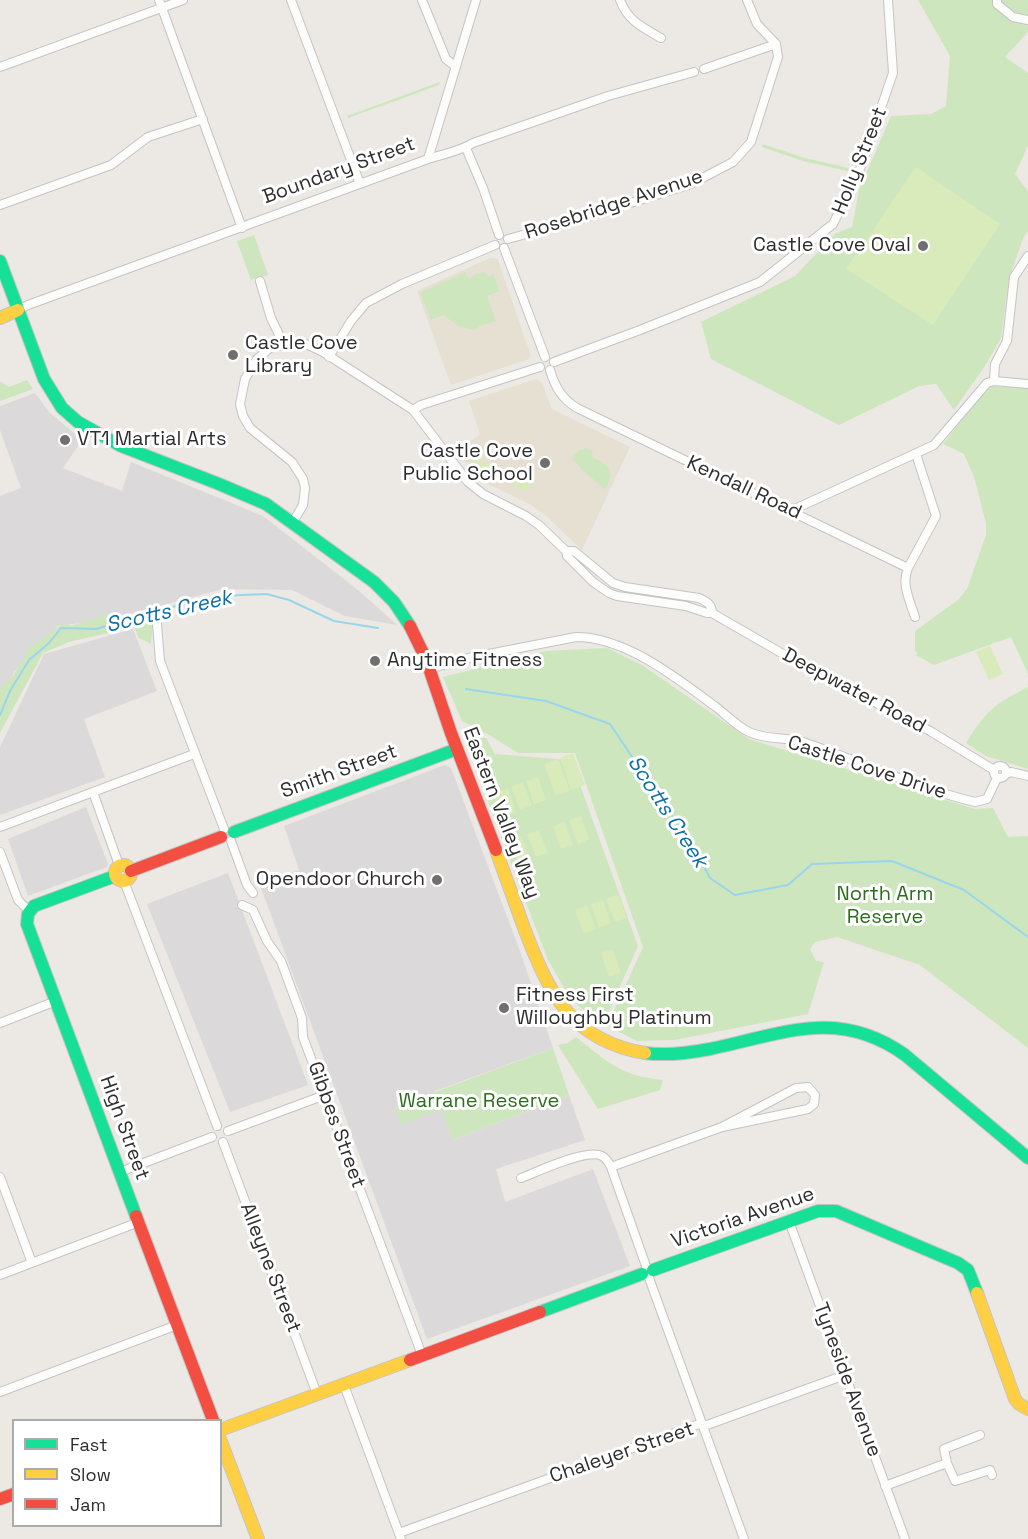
<!DOCTYPE html>
<html>
<head>
<meta charset="utf-8">
<style>
  body { margin:0 }
  #map { position:relative; width:1028px; height:1539px; overflow:hidden; background:#ece8e4; font-family:"Space Grotesk",sans-serif }
  canvas { display:block }
  .legend { position:absolute; left:12px; top:1419px; width:210px; height:108px; box-sizing:border-box; background:#fff; border:2px solid #ababab; margin:0; padding:8px 10px; list-style:none; font-size:18px; color:#2e2e2e }
  .legend li { display:flex; align-items:center; gap:12px; height:30px }
  .legend b { width:30px; border:2px solid #ababab }
</style>
</head>
<body>
<div id="map">
<canvas width="1028" height="1539"></canvas>
<ul class="legend">
<li><b style="height:8px;background:#16e098"></b>Fast</li>
<li><b style="height:8px;background:#ffcf43"></b>Slow</li>
<li><b style="height:8px;background:#f24e42"></b>Jam</li>
</ul>
</div>
<script>
const c = document.querySelector('canvas').getContext('2d');
c.lineJoin = 'round';
function paint(path, color) { c.fillStyle = color; c.fill(path, 'evenodd'); }
function trace(path, color, width, dash) { c.strokeStyle = color; c.lineWidth = width; c.lineCap = dash ? 'butt' : 'round'; c.setLineDash(dash || []); c.stroke(path); }
function write(font, color, halo, rows, align = 'center') {
  c.font = font + ' "Space Grotesk",sans-serif'; c.lineWidth = 6; c.setLineDash([]); c.textBaseline = 'middle'; c.strokeStyle = halo; c.fillStyle = color; for (const [text, x, y, turn = 0] of rows) {
    c.save(); c.translate(x, y); c.rotate((+turn || 0) * Math.PI / 180); c.textAlign = isNaN(turn) ? turn : align; if (halo) c.strokeText(text, 0, 0); c.fillText(text, 0, 0); c.restore();
  }
}
const industrial = new Path2D(`
  M35 393 49 412 82 440 63 468 122 491 131 462 263 516 358 590 397 625 345 616 292 590 223 589 111 619 58 626 14 672 0 703V496L21 488 0 430V406Z
  M133 629 157 691 84 719 105 777 0 815V747L44 654Z
  M445 765 451 768 520 951 553 1048 435 1091 453 1140 569 1095 585 1140 496 1169 505 1202 593 1169 630 1266 427 1339 260 885 299 870 284 826Z
  M86 807 108 864 107 867 28 896 8 839Z
  M228 873 308 1085 230 1112 147 904Z`);
const education = new Path2D(`
  M490 258H495L498 260 531 356 529 359 451 385 417 291Z
  M536 379 542 383 552 409 630 447 582 550 546 516 531 505 488 484 477 475 457 452 480 434 469 401Z`);
const green = new Path2D(`
  M918 0H1028V32L1005 57 1028 73V146L1015 174 1028 191V232L1024 236 1009 278 1001 338 985 366 954 410 936 384 919 386 839 425 711 359 701 322 795 276 836 233 852 227 859 190 891 116 931 114 946 106 950 56Z
  M440 82 439 85 348 118 347 116Z
  M763 144 805 158 853 169 851 172 803 161 762 147Z
  M254 235 268 275 251 280 237 241Z
  M465 272 469 279 475 274 484 272 489 277 493 273 500 291 487 296 496 321 480 326 475 330 460 327 443 315 431 320 420 293Z
  M27 380 33 389 0 401V381L9 387Z
  M990 386 1028 388V674L1011 637 934 665 916 655 918 653 915 651V631L958 600 967 589 986 535V523L974 477 964 454 943 444 983 393Z
  M586 448 592 451 593 458C609 463 616 474 605 489L583 471 572 458 579 450Z
  M150 610 153 621 151 644 139 638 134 627 69 642 43 653 0 733V688L13 676 29 648 64 623 71 626 110 613 119 620Z
  M607 648 642 665 749 739 975 809 993 808 1008 837 1028 836V1048L920 965 837 937 815 942 810 949 816 961 824 962 808 1014 674 1040 637 1041 607 1026 643 947 575 753H518L491 736 462 721 443 677 546 651Z
  M1028 687V769L986 756 966 743C987 710 993 705 1028 687Z
  M467 737 486 738 495 754 571 760 638 946 602 1027 570 998 548 960 496 824 485 792 483 769Z
  M576 1037C608 1062 620 1076 663 1080L660 1090 598 1109 558 1045 568 1043Z
  M553 1048 569 1095 453 1140 441 1109 401 1125 395 1107Z`);
const pitch = new Path2D(`
  M916 167 1000 224 933 325 846 269Z
  M475 458 504 471 500 479 471 466Z
  M508 465 534 478 527 492 502 479Z
  M990 646 1003 674 989 680 976 652Z
  M573 753 585 785 571 790 560 758Z
  M558 759 570 791 556 796 544 764Z
  M538 777 546 800 534 804 526 781Z
  M523 782 532 805 520 810 511 787Z
  M508 788 516 812 505 816 496 793Z
  M581 816 590 839 578 844 569 820Z
  M564 822 573 845 561 849 553 826Z
  M539 830 548 853 536 857 527 834Z
  M522 836 530 859 519 863 510 840Z
  M618 894 627 918 615 922 606 899Z
  M603 900 611 923 599 928 591 904Z
  M587 906 596 929 584 934 575 910Z
  M612 949 621 972 609 977 601 953Z`);
const stream = new Path2D(`
  M466 689 546 701 610 724 698 855 710 878 735 895 788 885 812 864 892 861 964 890 1028 937
  M0 715 10 691 29 660 49 643 61 628 96 629 183 604 218 596 267 594 289 600 334 621 378 628`);
const street = new Path2D(`
  M159 0 242 228
  M291 0 360 184
  M422 0 446 59 455 66
  M620 0C628 21 642 27 661 38
  M747 0 757 24 776 44
  M997 0V4L1013 17 1028 20
  M0 67 183 0
  M704 69 776 44
  M466 148 483 188 499 235
  M428 159 476 0
  M0 205 111 165 148 137 203 119
  M508 239 570 222 691 184 733 162 751 142 778 57 776 44
  M504 248 545 357
  M260 281 271 318 283 343
  M18 310 28 305 428 159C443 154 461 151 473 143L608 96 694 72
  M329 357 351 321 366 303 402 284 495 245
  M554 362 640 330 760 282 833 224 859 172 893 73 888 0
  M550 370C555 387 562 399 577 408L908 568C901 584 910 601 915 617
  M994 381 995 364 1007 341 1014 277 1028 256
  M413 410 421 405 540 367
  M789 509 797 508 934 445 987 383 994 381 1028 384
  M293 522 303 505 305 488 303 479 292 462 250 428 243 416 240 404 245 379 257 359 270 348 293 342 306 344 323 352 413 410 468 482 483 494 526 516 539 525 566 551 567 556 593 582 609 593 617 596 686 606 707 613H712L790 658 930 731 994 770
  M566 551H574L613 583 625 587 699 598C707 602 712 604 712 613
  M908 568 936 516 916 454
  M157 624 160 661 224 829
  M429 669 468 658 576 637C626 637 678 679 716 707 726 715 738 727 749 732 766 740 786 737 803 742 860 761 916 788 975 802L987 799 997 778
  M994 772a6 6 0 1 1 12 0a6 6 0 1 1-12 0Z
  M1006 774 1011 772 1028 776
  M93 792 119 865
  M0 827 194 754
  M231 841 247 885 253 893
  M0 852 18 900 29 911
  M124 881 217 1126
  M242 905 253 910 267 941 281 961 302 1018 303 1037 422 1355
  M0 1023 56 1001
  M228 1131 325 1095
  M223 1142 317 1394
  M611 1167 722 1127 808 1109 814 1104 815 1095 808 1087 796 1088 722 1127
  M120 1172 212 1137
  M0 1177 32 1263
  M521 1178C537 1172 587 1148 602 1156 606 1158 609 1163 611 1167L646 1266
  M789 1221 905 1539
  M0 1275 139 1222
  M649 1278 744 1539
  M344 1385 401 1539
  M0 1392 177 1325
  M947 1463 944 1449 980 1435
  M885 1486 947 1463 955 1481 990 1470 992 1475
  M399 1533 699 1424 707 1425 845 1375`);
const fast = new Path2D(`
  M0 261 44 379 62 408 78 422 121 446 219 484 266 504 374 582 394 602 410 626
  M234 832 457 749
  M115 876 34 906 28 914 27 924 136 1216
  M645 1053C667 1056 689 1053 710 1049 782 1034 838 1007 905 1055L1028 1158
  M653 1270 818 1211H836L958 1263 968 1270 977 1293
  M540 1312 642 1274`);
const slow = new Path2D(`
  M0 318 18 310
  M496 850C505 876 515 902 524 928 549 993 571 1041 645 1053
  M115 873a8 8 0 1 1 16 0a8 8 0 1 1-16 0Z
  M977 1293 1015 1399 1019 1404 1028 1409
  M220 1430 410 1360
  M220 1439 258 1539`);
const jam = new Path2D(`
  M410 626 426 659 451 733 496 850
  M131 871 221 837
  M136 1216 213 1420
  M410 1360 540 1312
  M0 1499 14 1494`);
const markers = [
  [923,246,6,"#706f6e"],
  [233,355,6,"#706f6e"],
  [65,440,6,"#706f6e"],
  [545,463,6,"#706f6e"],
  [375,661,6,"#706f6e"],
  [437,880,6,"#706f6e"],
  [504,1008,6,"#706f6e"]
];
const streetNames = [
  ["Holly Street",860,161,-68],
  ["Boundary Street",339,171,-20],
  ["Rosebridge Avenue",614,205,-18],
  ["Kendall Road",744,488,25],
  ["Deepwater Road",854,691,28],
  ["Castle Cove Drive",867,768,18],
  ["Smith Street",339,772,-20],
  ["Eastern Valley Way",501,813,69],
  ["Gibbes Street",336,1125,70],
  ["High Street",124,1128,70],
  ["Victoria Avenue",743,1218,-19],
  ["Alleyne Street",270,1268,69],
  ["Tyneside Avenue",847,1380,70],
  ["Chaleyer Street",622,1453,-19]
];
const poiNames = [
  ["Castle Cove Oval",911,246,"right"],
  ["Castle Cove",245,344],
  ["Library",245,367],
  ["VT1 Martial Arts",77,440],
  ["Castle Cove",533,452,"right"],
  ["Public School",533,475,"right"],
  ["Anytime Fitness",387,661],
  ["Opendoor Church",425,880,"right"],
  ["Fitness First",516,996],
  ["Willoughby Platinum",516,1019]
];
const parkNames = [
  ["North Arm",885,895],
  ["Reserve",885,918],
  ["Warrane Reserve",479,1102]
];
const waterNames = [
  ["Scotts Creek",169,612,-13],
  ["Scotts Creek",667,812,57]
];
paint(industrial, '#dcd9db');
paint(education, '#e6e0d3');
paint(green, '#cee6be');
paint(pitch, '#d9eabb');
trace(stream, '#99d6ec', 2);
trace(street, '#c5c4c5', 10);
trace(fast, '#c5c4c5', 14);
trace(slow, '#c5c4c5', 14);
trace(jam, '#c5c4c5', 14);
trace(street, '#fcfcfb', 8);
trace(fast, '#16e098', 12);
trace(slow, '#ffcf43', 12);
trace(jam, '#f24e42', 12);
for (const [x, y, r, color] of markers) { const dot = new Path2D(); dot.arc(x, y, r, 0, 2 * Math.PI); c.fillStyle = color; c.fill(dot); trace(dot, '#fff', 2); }
write('20px', '#2e2e2e', '#fff', streetNames);
write('20px', '#2e2e2e', '#fff', poiNames, 'left');
write('20px', '#2c6e1b', '#fff', parkNames);
write('italic 21px', '#0d6fa3', '#fff', waterNames);
</script>
</body>
</html>
